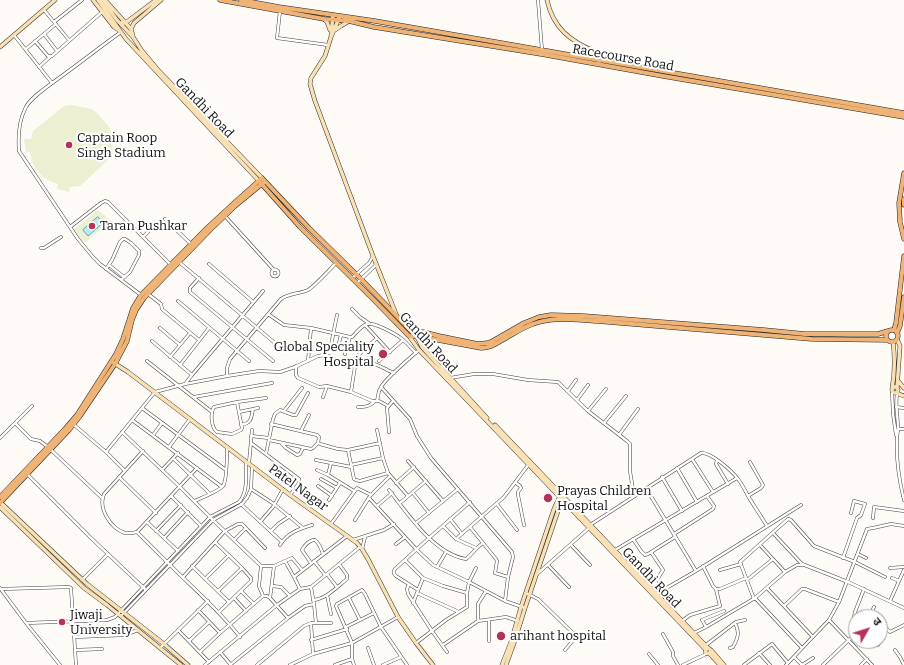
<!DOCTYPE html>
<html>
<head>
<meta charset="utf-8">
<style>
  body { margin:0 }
  #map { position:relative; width:904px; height:665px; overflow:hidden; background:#fefaf5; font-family:Bitter,"Noto Sans Devanagari",serif }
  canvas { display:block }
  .north { position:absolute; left:848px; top:609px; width:40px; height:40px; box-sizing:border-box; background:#fff; border:1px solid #9f9f9f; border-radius:50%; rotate:51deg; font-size:11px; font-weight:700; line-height:16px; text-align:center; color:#101010 }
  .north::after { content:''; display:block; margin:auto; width:14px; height:18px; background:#b73259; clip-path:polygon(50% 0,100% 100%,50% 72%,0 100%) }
</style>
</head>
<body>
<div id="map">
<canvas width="904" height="665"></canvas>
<div class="north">उ</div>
</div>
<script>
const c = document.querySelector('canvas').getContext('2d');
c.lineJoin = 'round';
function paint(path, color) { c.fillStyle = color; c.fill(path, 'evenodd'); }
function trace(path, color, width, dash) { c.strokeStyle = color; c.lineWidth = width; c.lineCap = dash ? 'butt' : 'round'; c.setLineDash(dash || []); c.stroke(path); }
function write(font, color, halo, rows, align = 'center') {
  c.font = font + ' Bitter,serif'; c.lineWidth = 4; c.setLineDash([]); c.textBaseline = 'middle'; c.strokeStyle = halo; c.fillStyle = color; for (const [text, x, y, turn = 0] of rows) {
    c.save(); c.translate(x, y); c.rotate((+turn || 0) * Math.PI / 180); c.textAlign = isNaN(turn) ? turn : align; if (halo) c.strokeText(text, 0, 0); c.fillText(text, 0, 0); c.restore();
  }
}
const pitch = new Path2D(`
  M72 105 91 109 96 112 110 128 111 134 113 153 108 160 80 186 70 187 69 192 57 189 58 184C42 179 32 169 30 152H26L24 139H31L33 131 64 106Z
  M98 210 111 221 84 243 73 230Z`);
const water = new Path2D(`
  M98 217 103 223 88 236 83 230Z`);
const street = new Path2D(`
  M538 0 542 50
  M44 10 69 40
  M280 11 277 38 328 45
  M54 22 82 0
  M121 32C100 47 80 63 59 78 50 85 29 98 25 109 19 121 18 138 19 151L78 239 93 257 100 264 141 295
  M44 34 57 51
  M14 35 52 83
  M35 41 48 56H52L102 12
  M26 49 56 24
  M39 67 51 56
  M224 215 274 270
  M165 219 192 245
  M70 227 101 203 105 201 108 202 171 265
  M143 237 155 225
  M41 248H44L61 237
  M179 262 282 349
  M209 264 253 302
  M109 265 124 277
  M106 269 112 260 120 242 123 239H125L131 243 139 251V255L130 272 121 280
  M271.5 273a3.5 3.5 0 1 1 7 0a3.5 3.5 0 1 1-7 0Z
  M199 278 190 288V292L273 361
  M352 278 369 263 373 256
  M357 283 376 265
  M148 294 161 304 162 309 199 340
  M178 301 249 361
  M352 309 360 317 370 324
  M268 314 284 325 311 328 350 337H352C356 333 361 326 367 324 374 322 396 334 402 339 407 343 411 348 416 353
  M365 325 390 352
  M160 328 180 345
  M152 341 192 375
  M331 345 337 315
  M338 347 341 335
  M419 350C410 358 386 378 381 387L410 419 417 436 431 458 512 552 513 557 508 577 505 601
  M345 354 350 337
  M170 357 190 333
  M147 361 212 412
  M308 361 311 328
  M352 361 377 338
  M379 361 403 340
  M180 365 209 328
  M296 366V375L298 378 319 387 327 386 351 392 372 401H379L388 406
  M227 376V368L230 359 281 299C289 293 300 294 308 290 315 286 330 269 336 263
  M450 378 474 374H493L528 380 558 382 588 411 627 441 630 444V471L634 496
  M185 384 192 375 263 291
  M568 391 576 380
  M892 391 893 414 896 435
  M351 392 355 366
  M897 394C895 406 898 417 898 428 898 432 897 435 897 438 896 459 899 480 904 500
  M194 397 272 383
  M323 397 327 386
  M577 400 588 385
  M377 401 379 391 381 387
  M237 402 242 428 241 430 232 434 217 432C211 427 210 413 214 407L237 402 266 398
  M358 407C364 407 369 407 374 402
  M896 407 904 408
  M142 408 226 470
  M284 411 302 388
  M588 411 606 389
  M239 412 258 408
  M132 420 222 487
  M15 423 31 439 40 441 48 447 102 498
  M604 423 626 396
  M73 424 106 452 125 471
  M271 424 317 435 319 437 318 443 320 444 338 449 348 450 380 443
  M241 425C252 423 251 418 253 409
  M898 429H904
  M377 430 383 458 388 473 408 496
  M301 431 309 415
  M122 432 180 487 213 520 261 566H274L292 558 302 570
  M389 432 387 408 393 401
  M153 435 162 423
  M619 435 638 409
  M251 436 269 438
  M0 438 32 406
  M269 440 311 449 313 448 318 443
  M280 442 286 448 297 455 300 454 303 448
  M251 443 299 479V483L290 495
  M169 447 190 419
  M348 450 354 479 356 480 360 481 388 473
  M143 451 104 494C98 508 110 528 125 533 129 534 133 533 137 532L197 468
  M106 452 155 392 185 384 227 376 259 371 280 372 295 367 318 356 325 355 331 357 352 366C358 367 363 364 369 363 377 363 386 370 394 373
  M266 454 273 419 275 414 280 410 293 415H296L308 393
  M173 458 210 494
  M692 459 713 492
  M316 460 351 467
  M717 460 716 464 728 484
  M408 461 443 501
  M750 462 763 485 761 488 748 496 767 526
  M249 463 252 430
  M351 465 383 458
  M677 468 697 502
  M162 470 178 453
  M317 470 328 475 354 491
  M28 475 90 537 146 590
  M328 475 331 463
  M119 477 156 513
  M662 477 682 511
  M321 479 337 488
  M396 483 414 467
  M516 483 520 486 521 488 518 492V495L524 525
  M318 486 332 496
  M646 488 696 571
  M251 489 274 504 303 528
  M389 490C408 514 434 554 466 559 473 554 475 548 483 543
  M413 493 429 513
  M171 496 201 526
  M369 498 417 550 433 565 469 582 505 601 525 608
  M329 500 340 483
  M195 501C201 498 219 491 223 486 227 480 227 456 227 447
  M400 503 426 481
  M241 504 282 542
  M497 504 517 530
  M377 506 392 493
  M873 518 874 507 904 511
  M450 519 462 534
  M355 520 370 496 390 476
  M147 522 178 551
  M260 522 273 507 283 489
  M416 523 458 489
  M331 524 357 488 371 495
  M590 525 701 453C711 452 732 471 738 479 742 484 745 490 748 496
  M443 526 456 539 476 548
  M470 527 496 559 497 561 495 573 508 577
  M156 531 181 505
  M271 531 278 524 290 516
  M137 532C148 543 159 554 170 565 194 589 219 610 240 637
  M773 533 802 564 848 582 904 608
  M674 534 713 509 714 506 707 496
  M164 538 188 512
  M456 539 504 497 529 464
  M633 539 641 551 645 555 648 554 675 537
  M234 540 246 528
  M353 540 384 530 394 524
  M215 542 242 568 251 578V581L219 612
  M396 544 405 537
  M280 545C287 533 299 529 312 525
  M571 545 590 565
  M760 545 785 572
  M362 549 365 537
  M615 550 737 478
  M651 552 663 570 658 578V580L664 589
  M858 554 866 558
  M843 558 857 518 861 515 865 504 854 501 851 513
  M405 560 423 578 443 586 467 593
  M285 561 294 577 300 589
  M314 561 325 575
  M311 563 302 550C304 546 310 539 315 540 320 544 321 549 323 554
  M548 565 569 587
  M192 566 229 602
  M261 566 259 586C260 590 262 592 263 596
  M703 566 713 586 716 589H720L746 578
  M437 567 446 552
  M890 568 904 567
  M720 570 741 564
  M327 574 337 587
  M536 575 589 528
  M183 577 225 531 238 524H242L244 526 265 548
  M294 577 347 536
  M892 578 899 581
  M205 579 229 555
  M82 580 108 554
  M747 580 773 559
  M409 584 407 589 408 594 432 631 447 652
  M272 586 281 587 290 596
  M311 587 314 604 316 623
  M0 588 26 623 60 665
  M767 588 813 637
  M1 589 69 587 71 588 76 665
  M418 590 396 576C393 573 393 572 395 569L429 538 470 502
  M218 591 242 568
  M241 591 254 604
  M417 593 459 612
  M526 593 538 599 574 634 575 638 565 650
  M656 594 696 571 801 505
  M327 595 331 614
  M234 598 246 611
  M270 598 274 566
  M349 598 360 620
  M755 598 802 648
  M754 599 740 562 788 519 791 520 814 546 855 562 885 577
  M313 600C326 599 337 587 347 579V575L339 564
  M890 601 904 570
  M413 603 423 578
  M784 606 802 589H805L839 602
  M198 610 220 633
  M872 612 876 617
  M121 616 213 520 242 504 247 498 251 489 252 467
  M869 617 874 607
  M829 620 872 665
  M856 620 854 617 855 612 864 589
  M478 621V604L486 591
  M682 621 690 615 720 606 716 589
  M880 622 890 632 904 625
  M26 623 107 620 115 617 210 517 239 502C248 493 246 474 246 462
  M311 623 313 654
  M346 627 374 613
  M706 627 702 620 724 611
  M178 630 209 662
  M694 633 706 627 755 598 785 572 797 565H802
  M663 634 673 652V656L678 665
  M74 637 125 635 138 630
  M311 640 347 629
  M189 641 209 622
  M489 641V620
  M875 641 878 645
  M416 643 446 620 467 607V593L469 582 476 568
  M443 645 478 621 506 617 518 621
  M706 645 736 622 745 620
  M160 648 208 601
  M368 648 374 665
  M730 648 733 647C738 638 740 632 735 623
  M75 650 102 649
  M895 650 900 657 904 665
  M200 652 220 633 263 596H267L270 598 288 618
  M220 652 231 665
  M759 653 770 665
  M649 654 658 665
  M794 657 802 665
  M205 665 277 605 300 589 311 587 360 547
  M230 665 288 618 305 606 314 604
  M257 665 304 626 311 623H331
  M290 665 313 654 352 643 398 617
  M335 665 352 659
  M354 665 352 659V643L336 606 337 604 362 590 365 594 381 627 407 665
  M383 665 401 657
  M683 665 704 655 707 653
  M744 665 772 644 788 663
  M786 665 829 620 839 602 867 529 873 528 891 524 904 526
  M802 665 813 658
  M823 665 856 633
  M861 665 867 659`);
const secondary = new Path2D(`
  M93 0 114 27 120 31
  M98 0 126 39 259 181
  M102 0 117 20 133 37 142 51 158 70 262 178
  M105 0 131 29
  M547 0C553 28 570 41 596 52L599 61
  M339 18 331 37 325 56 311 78 310 84 315 101 373 256 396 314
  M324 19 327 22 330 30
  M120 23H125L128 21 156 0
  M335 30 341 26 349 21
  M133 36 131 29 134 23 161 0
  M331 36 333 15
  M0 47 55 0
  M409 336 419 350 706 650
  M417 337 422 347 487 418
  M897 339 900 346 897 388
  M114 363 128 372 290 495 357 543 362 549 368 559 398 617 416 643 433 665
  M898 381 904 388
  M892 390a3 3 0 1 1 6 0a3 3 0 1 1-6 0Z
  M892 389C895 373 895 358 893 341
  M896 393 904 396
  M495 425 708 648
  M0 502 87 584 164 644 188 665
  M0 507 84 588 107 605 181 665
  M705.5 651a2.5 2.5 0 1 1 5 0a2.5 2.5 0 1 1-5 0Z
  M711 650 724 665
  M709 653 720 665
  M502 665 511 642 521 607 554 509 560 496
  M506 665 514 643 525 608 558 511 564 498`);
const primary = new Path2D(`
  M220 0 324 19 349 21 374 27 541 54 663 76 904 117
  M241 0 279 7 375 21 904 113
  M904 173 899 203 900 222 904 239
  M259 181 300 227 371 297 409 336 422 337 481 348C491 348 497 343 506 338 515 333 524 327 533 324 553 316 577 320 597 321L812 339 888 340
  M904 199V205
  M409 327 423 332 439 336 478 344 487 343 491 342 524 323 539 317 551 315 584 316 764 330 805 334H878L888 331
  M894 330 896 323 904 256
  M886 336a6 6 0 1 1 12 0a6 6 0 1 1-12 0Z
  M897 333 900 326 904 297
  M0 497 65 429 77 415 116 354 123 339 133 308 141 295 207 228 233 204 262 178 309 228 361 279 417 337
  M0 503 69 430 80 416 115 364 127 341 132 320 136 310 144 298 210 230 235 206 263 183`);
const markers = [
  [69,145,4,"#b73259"],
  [92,226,4,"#b73259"],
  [383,354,5,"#b73259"],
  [548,498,5,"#b73259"],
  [62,622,4,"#b73259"],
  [501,636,5,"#b73259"]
];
const streetNames = [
  ["Racecourse Road",623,58,10],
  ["Gandhi Road",204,108,46],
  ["Gandhi Road",428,343,47],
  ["Patel Nagar",298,488,36],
  ["Gandhi Road",651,578,46]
];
const poiNames = [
  ["Captain Roop",77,138],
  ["Singh Stadium",77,153],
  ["Taran Pushkar",100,226],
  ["Global Speciality",374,347,"right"],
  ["Hospital",374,362,"right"],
  ["Prayas Children",557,491],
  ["Hospital",557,506],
  ["Jiwaji",70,615],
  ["University",70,630],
  ["arihant hospital",510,636]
];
paint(pitch, '#ecefd1');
paint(water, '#bdebf2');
trace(water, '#49b0c3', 1);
trace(street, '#434343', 3.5);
trace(secondary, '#323232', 4.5);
trace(primary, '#212121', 5);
trace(street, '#fff', 2.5);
trace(secondary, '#f9e1b5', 3.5);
trace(primary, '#eeb375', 4);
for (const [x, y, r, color] of markers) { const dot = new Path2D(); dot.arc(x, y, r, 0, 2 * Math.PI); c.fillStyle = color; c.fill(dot); trace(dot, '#fff', 1.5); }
write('13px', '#101010', '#fff', streetNames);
write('13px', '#101010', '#fff', poiNames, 'left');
</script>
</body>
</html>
